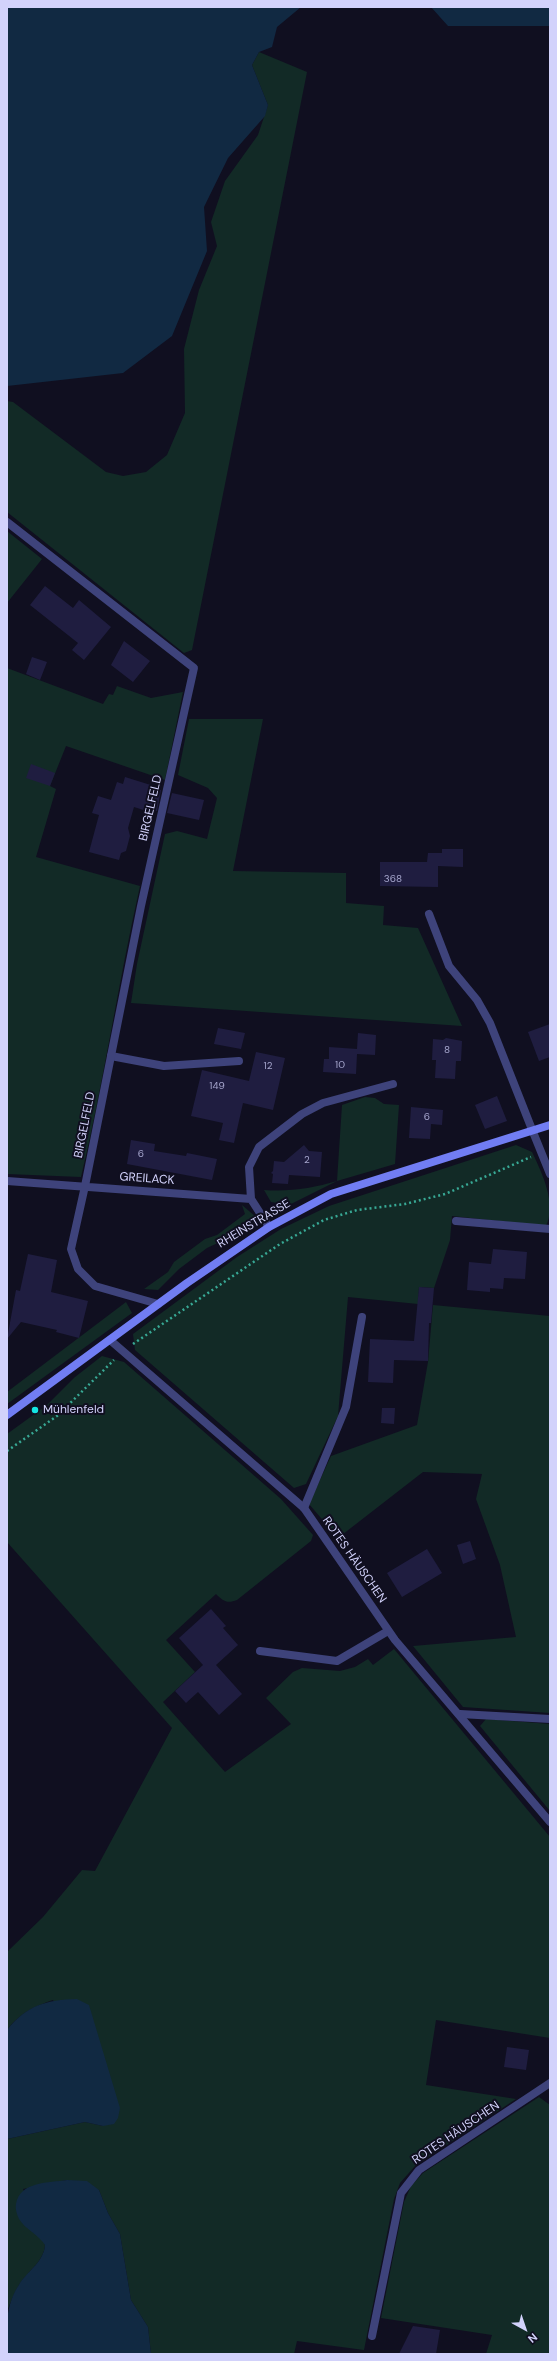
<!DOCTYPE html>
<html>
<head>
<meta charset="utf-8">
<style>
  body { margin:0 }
  #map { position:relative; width:557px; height:2361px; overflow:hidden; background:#100f20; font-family:"DM Sans",sans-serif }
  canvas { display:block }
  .frame { position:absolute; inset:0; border:8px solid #d2d2fb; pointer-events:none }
  .north { position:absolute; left:505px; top:2309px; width:40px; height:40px; -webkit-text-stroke:3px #100f20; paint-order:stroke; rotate:140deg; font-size:11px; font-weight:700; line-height:16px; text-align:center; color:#d2d2fb }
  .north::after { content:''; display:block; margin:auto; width:14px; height:18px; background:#d2d2fb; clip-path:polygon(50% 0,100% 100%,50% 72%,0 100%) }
</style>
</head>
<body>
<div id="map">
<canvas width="557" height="2361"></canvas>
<div class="frame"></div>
<div class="north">N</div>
</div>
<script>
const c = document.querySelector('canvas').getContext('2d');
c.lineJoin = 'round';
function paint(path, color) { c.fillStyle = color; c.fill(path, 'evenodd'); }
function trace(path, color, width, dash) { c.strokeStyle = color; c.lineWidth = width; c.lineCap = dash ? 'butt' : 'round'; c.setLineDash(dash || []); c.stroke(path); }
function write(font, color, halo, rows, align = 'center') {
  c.font = font + ' "DM Sans",sans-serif'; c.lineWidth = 4; c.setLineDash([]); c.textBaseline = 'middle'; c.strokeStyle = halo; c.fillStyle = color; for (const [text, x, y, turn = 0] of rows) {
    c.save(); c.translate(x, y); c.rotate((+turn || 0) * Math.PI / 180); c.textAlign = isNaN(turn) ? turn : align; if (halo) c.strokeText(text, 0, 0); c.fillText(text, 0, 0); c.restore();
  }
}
const green = new Path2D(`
  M259 52 307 72 192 650 184 653 7 512V401L13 402 106 472 123 476 146 472 167 455 185 413 184 349 199 290 217 246 211 222 225 181 258 135 268 105 252 65Z
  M7 531 42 559 7 603Z
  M7 668 103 704 109 694 113 695 117 686 151 698 183 692 165 780 66 746 50 786 56 789 36 857 140 886C118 983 104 1081 81 1177L7 1174Z
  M189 719H263L233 871 346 873V903L384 906 383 925 418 928 462 1026 131 1003 137 964 165 834 177 831 207 839 217 798 208 788 178 775Z
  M365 1097 375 1098 384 1104 399 1105 395 1164 337 1181 289 1205 271 1202 264 1190C290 1192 313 1188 337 1181L342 1105Z
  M516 1145 532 1152C542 1173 557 1204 546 1226L452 1216 450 1240 434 1288 419 1287 418 1304 348 1297 338 1416 306 1484 294 1488 135 1350 133 1334 237 1257 281 1229 329 1206Z
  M242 1205 256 1217 250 1228 207 1248 179 1269 158 1290 144 1289 168 1272 174 1262 205 1239 217 1235 245 1214Z
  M126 1302 132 1313 7 1404V1392Z
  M433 1305 550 1316V1713L463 1707 413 1646 516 1637 500 1565 476 1499 482 1474 423 1472 338 1538 309 1504 331 1456 417 1425 428 1362Z
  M102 1356 124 1362 281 1499 313 1535 311 1541 237 1600C227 1604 223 1601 216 1594L166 1640 195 1672 163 1702 225 1772 291 1724 266 1698 293 1672 302 1668 340 1671 355 1667 368 1659 373 1665 394 1649 550 1837V2038L436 2020 426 2085 516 2099 415 2166 400 2183 394 2199 364 2350 297 2341 294 2354H151L148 2327 131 2300 120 2234 108 2213 99 2190 67 2180 23 2189 45 2245C44 2260 30 2270 21 2282 15 2290 11 2302 7 2311V2139L85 2122 103 2126 53 2000C33 2007 20 2013 7 2030V1952L43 1917 82 1870 95 1871 172 1728 7 1542V1434L47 1405 75 1377Z
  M486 1719 550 1724V1811L480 1726Z
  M539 2097 550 2105V2354H486L492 2335 381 2318 404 2202 411 2186 423 2173Z`);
const water = new Path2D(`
  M7 7H301L277 27 272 47 259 52 252 65 268 105 265 116 228 158 204 207 207 251 172 336 123 373 7 386Z
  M431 7H550V26H448Z
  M77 1999 89 2005 120 2108 118 2118 114 2124 103 2126 85 2122 7 2139V2030C27 2005 46 2000 77 1999Z
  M67 2180 87 2181 99 2190 108 2213 120 2234 131 2300 148 2327 151 2354H7C7 2327 4 2307 20 2283 29 2270 44 2261 45 2245 39 2235 25 2229 19 2219 17 2215 15 2208 16 2204 20 2181 49 2183 67 2180Z`);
const building = new Path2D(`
  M45 586 73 608 79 600 111 627 84 660 72 650 78 643 30 605Z
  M124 641 150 661 133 682 111 665Z
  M32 657 47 662 40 680 26 674Z
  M31 764 55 773 50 786 26 778Z
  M125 777 157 787V789L161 790 157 811 150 810V812L134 807 128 828 130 836 126 851 121 853 119 860 89 852 99 815 92 813 98 796 111 800 117 782 123 784Z
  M172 793 204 800 199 820 167 813Z
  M442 849H463V867L438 866V887L380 886V862H427L428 853H442Z
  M550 1024V1057L539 1061 528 1032Z
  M218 1028 245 1033 241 1049 214 1044Z
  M358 1033 376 1035 375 1055 357 1054 356 1074 323 1072 324 1059H329V1047L357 1049Z
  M446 1038 462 1041 461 1061H456L455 1079 435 1078 436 1060H432L433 1039 443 1040Z
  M256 1052 285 1058 273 1110 243 1103 234 1143 219 1140 223 1123 191 1116 202 1070 249 1081Z
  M497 1096 507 1121 485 1129 475 1105Z
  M411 1107 443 1110 442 1125 431 1124 430 1139 409 1138Z
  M131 1140 155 1144 154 1151 186 1156 187 1153 217 1159 212 1180 127 1164Z
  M304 1145 309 1151 322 1152 320 1177 289 1175 288 1184 272 1183 273 1174 271 1173 273 1171 274 1161 284 1162Z
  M493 1249 527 1252 525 1279 504 1278 503 1289 490 1288V1292L467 1290 469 1262 491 1264Z
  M28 1254 57 1260 51 1292 88 1301 79 1338 56 1332 57 1330 21 1322 7 1339 16 1290 20 1291Z
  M419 1287 434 1288 431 1323H429L428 1361 394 1360 393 1383 368 1382 370 1339 414 1341Z
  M382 1408H395L394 1424 381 1423Z
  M470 1541 476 1559 463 1564 457 1545Z
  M427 1549 442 1573 402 1597 387 1573Z
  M211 1609 226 1626 223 1628 238 1645 216 1665 242 1694 219 1715 198 1692 186 1703 175 1691 203 1665 179 1638Z
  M507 2047 529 2050 526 2070 504 2067Z
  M413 2326 440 2330 436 2354H399Z`);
const path = new Path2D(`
  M133 1344 280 1244 324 1220 357 1210 405 1204 445 1194 531 1157
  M7 1451 57 1416 114 1360`);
const lane = new Path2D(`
  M429 914 449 966 477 1000 490 1023 533 1132
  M111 1056 164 1066 239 1061
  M85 1186 71 1249 78 1269 95 1286 158 1304
  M304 1508 346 1407 362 1317
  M260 1651 337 1661 388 1631
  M460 1714 550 1719`);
const street = new Path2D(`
  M7 522 194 668 141 906 85 1186
  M533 1132 550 1174
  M7 1181 251 1199 269 1227
  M251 1199 249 1167 259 1147 302 1114 323 1103 393 1084
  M456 1221 550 1229
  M110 1340 304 1508 395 1640 550 1822
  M372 2336 401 2193 419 2170 550 2083`);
const secondary = new Path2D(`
  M7 1415 187 1283 269 1227 331 1194 550 1125`);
const markers = [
  [35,1410,4,"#13e6e2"]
];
const numberNames = [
  ["368",393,879],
  ["8",447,1050],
  ["10",340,1065],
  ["12",268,1066],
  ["149",217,1086],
  ["6",427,1117],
  ["6",141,1154],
  ["2",307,1160]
];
const streetNames = [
  ["BIRGELFELD",151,808,-77],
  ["BIRGELFELD",85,1125,-79],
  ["GREILACK",147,1179,4],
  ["RHEINSTRASSE",254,1224,-31],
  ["ROTES HÄUSCHEN",354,1560,55],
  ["ROTES HÄUSCHEN",456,2133,-34]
];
const poiNames = [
  ["Mühlenfeld",43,1410]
];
paint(green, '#122a26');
paint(water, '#112942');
paint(building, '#1f1d40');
trace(path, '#38a995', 2.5, [2, 3]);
trace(lane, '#3e437b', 8);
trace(street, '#3e437b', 8);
trace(secondary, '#717df3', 8);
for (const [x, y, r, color] of markers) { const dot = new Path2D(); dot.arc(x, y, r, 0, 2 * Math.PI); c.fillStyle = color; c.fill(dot); trace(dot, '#100f20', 1.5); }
write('10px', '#a5a5cc', null, numberNames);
write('12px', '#d2d2fb', '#100f20', streetNames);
write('12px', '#d2d2fb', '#100f20', poiNames, 'left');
</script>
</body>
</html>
